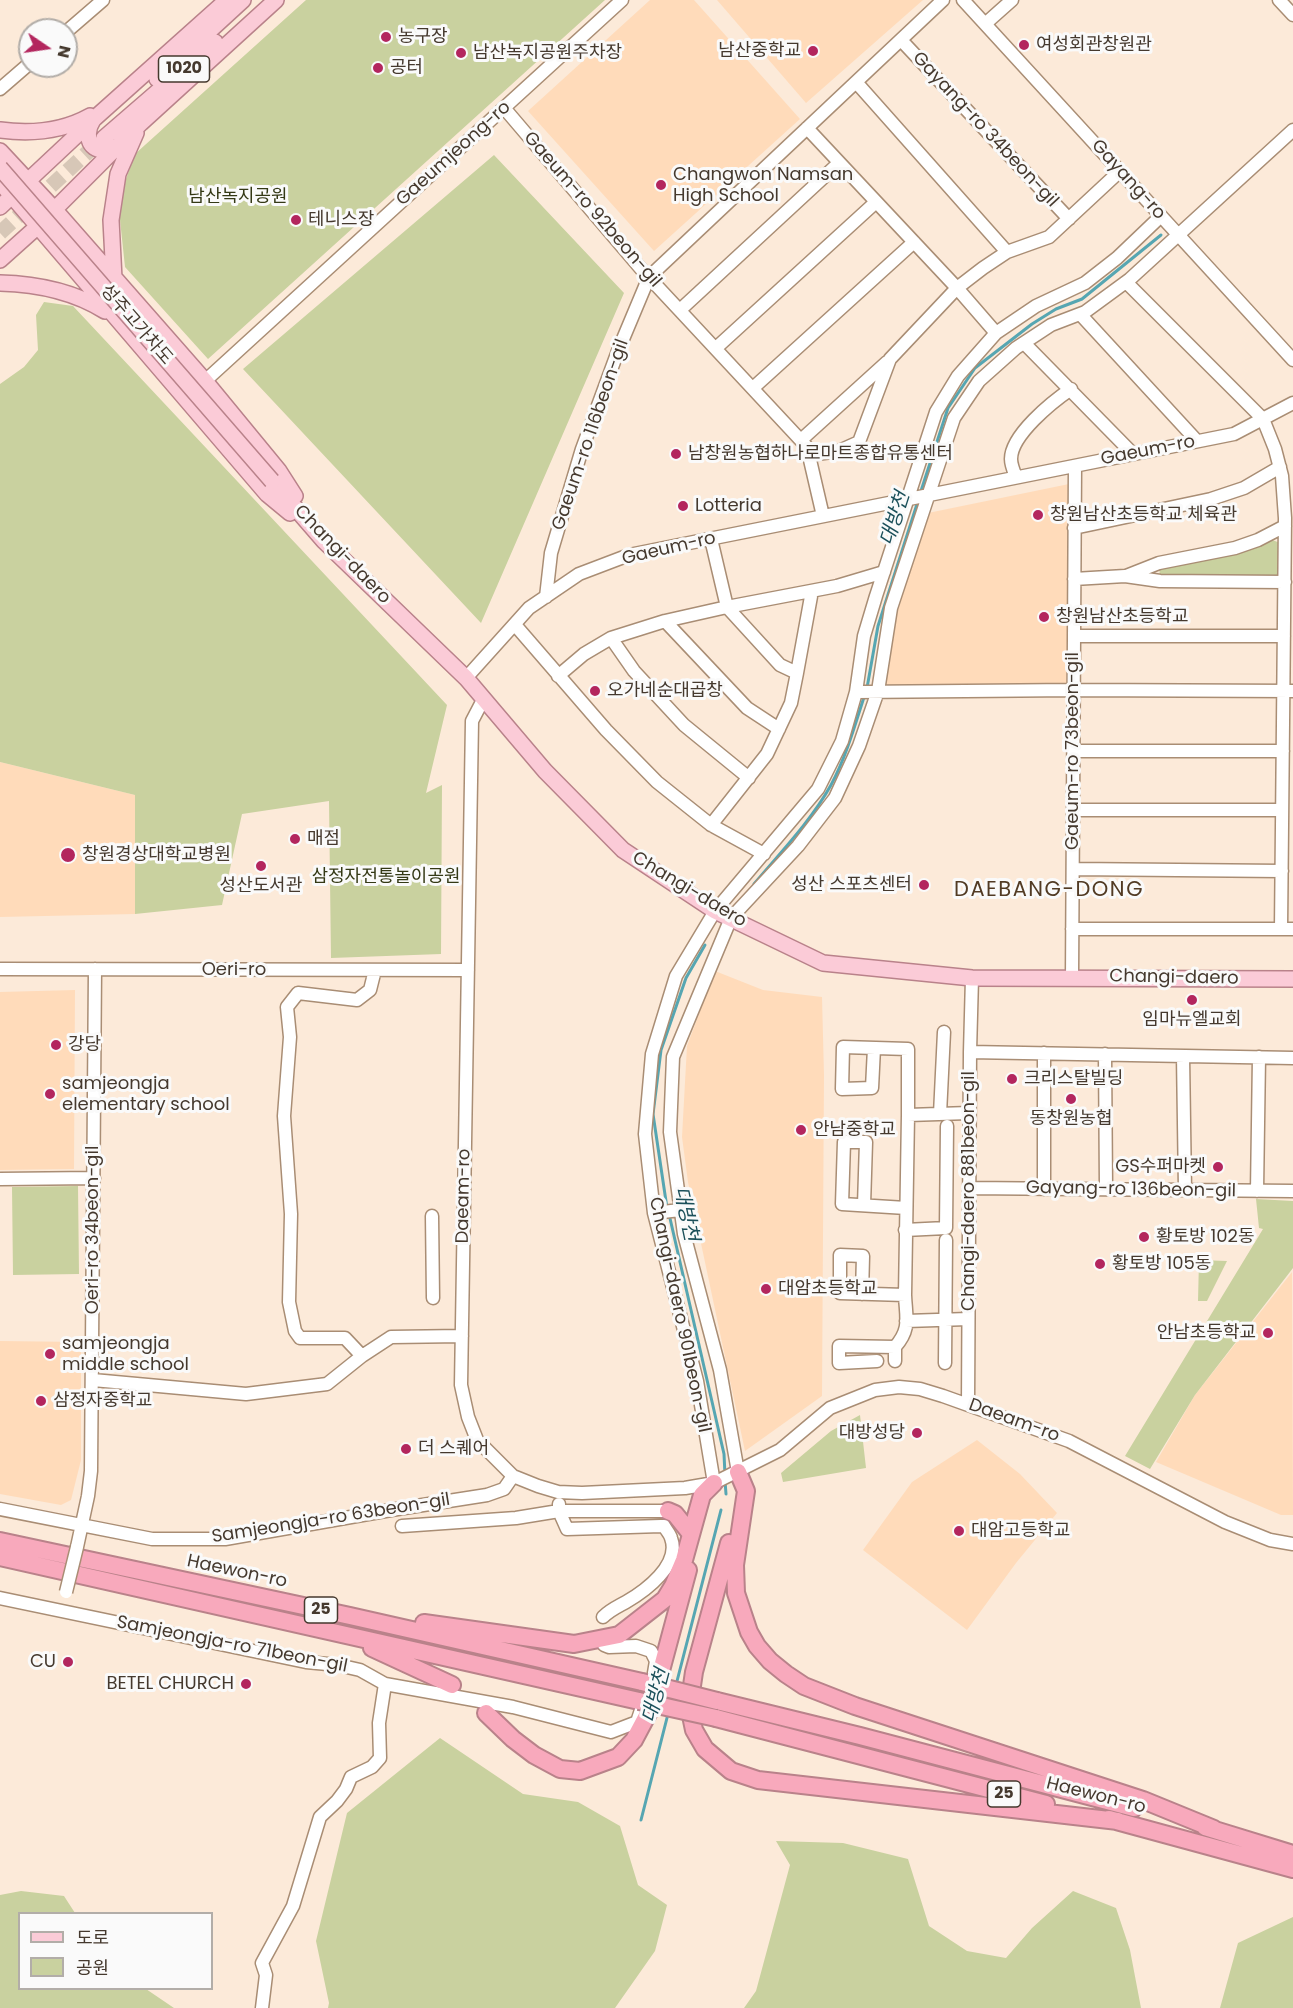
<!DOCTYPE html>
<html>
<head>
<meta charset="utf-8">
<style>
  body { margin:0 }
  #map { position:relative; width:1293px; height:2008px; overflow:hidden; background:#fcead9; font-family:Poppins,"Noto Sans KR",sans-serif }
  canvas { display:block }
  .legend { position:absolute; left:18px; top:1912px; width:195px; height:78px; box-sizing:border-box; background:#fafafa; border:2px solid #b2ada8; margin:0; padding:8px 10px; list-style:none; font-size:18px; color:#45392e }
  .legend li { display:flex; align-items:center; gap:12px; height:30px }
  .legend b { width:30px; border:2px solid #b2ada8 }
  .north { position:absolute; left:18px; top:18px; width:60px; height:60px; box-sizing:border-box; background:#fafafa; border:2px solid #b2ada8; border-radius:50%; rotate:103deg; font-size:16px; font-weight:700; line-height:24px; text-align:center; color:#45392e }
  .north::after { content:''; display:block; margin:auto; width:21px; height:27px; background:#b3265e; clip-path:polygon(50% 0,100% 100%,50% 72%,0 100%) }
</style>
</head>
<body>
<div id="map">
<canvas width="1293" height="2008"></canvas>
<ul class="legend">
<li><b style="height:8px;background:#fbcbd7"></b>도로</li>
<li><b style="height:16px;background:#c9d19f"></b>공원</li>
</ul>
<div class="north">N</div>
</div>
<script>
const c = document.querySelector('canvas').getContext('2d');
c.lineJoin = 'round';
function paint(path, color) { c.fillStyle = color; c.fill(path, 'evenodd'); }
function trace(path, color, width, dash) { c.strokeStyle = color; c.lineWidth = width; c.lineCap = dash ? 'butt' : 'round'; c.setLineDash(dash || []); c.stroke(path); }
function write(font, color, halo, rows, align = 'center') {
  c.font = font + ' Poppins,"Noto Sans KR",sans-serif'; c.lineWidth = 6; c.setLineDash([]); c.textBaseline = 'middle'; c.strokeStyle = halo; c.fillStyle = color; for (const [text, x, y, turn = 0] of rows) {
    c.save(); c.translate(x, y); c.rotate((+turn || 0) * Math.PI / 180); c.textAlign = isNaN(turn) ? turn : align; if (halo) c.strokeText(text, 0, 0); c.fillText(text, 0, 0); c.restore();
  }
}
const built = new Path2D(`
  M650 0H694L800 119 654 251 528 111Z
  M717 0H923L806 103Z
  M1069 484 1070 686 884 687 897 607 928 513Z
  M0 762 135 795V914L0 917Z
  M715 971 763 990 822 997 824 1075 822 1396 745 1451 688 1182 682 1137 687 1046Z
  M75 990 74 1169 0 1170V992Z
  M1292 1272 1293 1515H1281L1156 1462 1195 1395Z
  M0 1341 81 1342V1460L71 1500 61 1505 0 1494Z
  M977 1440 1020 1474 1057 1513 1016 1563 967 1630 863 1550 912 1482Z`);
const green = new Path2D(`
  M306 0H605L208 359 125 267 118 201 135 154Z
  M494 155 624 293 481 623 243 369Z
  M44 302 73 306 447 705 426 793 442 785 441 954 331 958 329 801 242 814 222 905 135 914V795L0 762V384L24 367 38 350 36 315Z
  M1265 537 1285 545V582L1160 581 1159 563Z
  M78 1186 79 1274 13 1275 12 1187Z
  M1256 1199 1293 1201V1268L1195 1395 1150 1469 1125 1456 1263 1229 1259 1228Z
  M1199 1260 1227 1261 1207 1301H1198Z
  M860 1415 866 1468 783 1482 781 1473 831 1431Z
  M440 1738 523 1794 578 1802 620 1826 638 1885 667 1905 655 1951 615 2008H328L329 2003 316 1941 347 1813Z
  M776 1841 843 1843 908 1859 929 1926 967 1951 1006 1958 1032 1928 1073 1891 1116 1908 1130 1950 1141 2008H744L756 1991 790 1865Z
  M21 1891 64 1896 75 1913 20 1914V1988L146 1989 174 2008H0V1895Z
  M1293 1917V2008H1220L1238 1943Z`);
const stream = new Path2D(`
  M920 494 948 408 975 368 1032 324 1056 309 1082 299 1161 235
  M867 688 878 626 918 501
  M754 884C780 853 811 821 831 785 846 757 855 725 865 694
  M667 1208 653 1114 661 1050 686 978 705 945
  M669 1214 724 1454 725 1475
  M725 1481 726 1494
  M676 1685 721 1510
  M641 1820 668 1714`);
const majorTunnel = new Path2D(`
  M0 233 102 139`);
const minor = new Path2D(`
  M963 0 1293 360
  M1279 0 1293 15
  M985 24 1012 0
  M66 32 103 0
  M901 40 1069 219
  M856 82 1007 252
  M0 89 30 63
  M505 109 642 270 807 447 823 516
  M807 128 957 288 996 333
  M1126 282 1263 419 1275 449 1282 476 1285 518 1281 929
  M680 310 839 163
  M1080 314 1197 441
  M1024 343 1133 454
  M716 348 876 202
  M205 381 622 0
  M753 388 914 242
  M801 440 887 362
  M809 455 839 451 859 442 890 359 957 288 983 268 1007 252 1049 237 1120 171
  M1016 477C1014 472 1011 465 1011 459 1011 435 1052 402 1071 389
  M1074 528 1211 499 1244 488 1280 467
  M711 539 727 607 780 665 797 673 791 703 767 754 711 825
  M1126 576 1159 563 1235 548 1258 540 1285 526
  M1074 579 1125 576 1160 581 1285 582
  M546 597 551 553 582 449 618 351 649 277 943 0
  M665 621 747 708 779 729
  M516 626 606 730 657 782 711 825 764 854
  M1074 636H1284
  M611 638 634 671 684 725 749 778
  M797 673 812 591
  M558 676 584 654 611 638 665 621 727 607 837 586 884 572
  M466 678 529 608 579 574 629 555 1234 434 1293 403
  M856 692 1074 690 1293 691
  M484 698 472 721 461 1385 468 1417 477 1440 513 1476 538 1486 558 1492 582 1493 685 1488 714 1483 780 1450 830 1408 875 1390 899 1387 920 1389 943 1396 1069 1441 1225 1522 1270 1540 1293 1544
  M1073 751H1283
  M1073 810H1282
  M1073 869 1282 871
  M1072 929H1293
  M0 969 468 970
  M1072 977 1075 466
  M874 1048 872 1088 842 1089 843 1047 908 1049V1115L969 1113
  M970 1052 1293 1058
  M1105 1054 1106 1189
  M1183 1056 1185 1190
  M940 1114 944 1032
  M0 1179 94 1178
  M969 1188 1293 1191
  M1044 1189V1053
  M1257 1191 1259 1057
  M864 1205 866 1142H844L842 1204 906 1208
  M654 1213 680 1210
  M432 1216 433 1298
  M905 1230 946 1228 947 1126
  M862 1294 863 1256 840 1255V1293L905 1295
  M906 1321 968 1319
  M362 1356 345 1338H300L295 1331 289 1302 291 1214 284 1116 290 1037 287 1007 298 993 357 1000 370 990 375 970
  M877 1361 839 1363V1346L895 1347
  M895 1361V1347C911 1329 906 1318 905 1295L908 1115
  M945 1363 946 1240
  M93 1380 246 1394 327 1384 362 1356 391 1337 462 1336
  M968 1404 970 1052 972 978
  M738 1472 720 1370 684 1234 670 1132 673 1057 731 918 798 846 835 798 859 746 878 691 891 608 954 418 979 381 1016 348 1051 325 1085 312 1130 279 1293 130
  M714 1483 697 1381 654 1213 645 1134 652 1054 676 976 715 911 818 789 842 741 856 692 864 636 876 596 936 412 958 376 996 333 1036 306 1085 283 1117 258 1161 216
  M559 1504V1511L567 1529 661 1526H664C666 1530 670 1534 671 1538 681 1565 645 1591 626 1602 617 1607 610 1610 603 1617
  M0 1509 152 1539H225L391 1510 487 1495 504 1489 513 1476
  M402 1526 516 1518 559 1511H668
  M77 1547 88 1496 91 1471 95 969
  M0 1598 306 1662 338 1665 360 1670 385 1684 379 1723 380 1758 372 1767 351 1777 346 1789 337 1801 320 1817 293 1906 262 1963 266 1975 262 2008
  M604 1645 609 1647 636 1646 651 1651 656 1661 654 1673
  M385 1684 513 1707 611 1732 637 1722 641 1710`);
const major = new Path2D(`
  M157 79 243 0
  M93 120C85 132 87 151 105 150 109 150 115 147 119 146
  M0 130C30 134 63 131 90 116
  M104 138 215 42
  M0 151 54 209 205 381 279 471 295 496
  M0 182 267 494 290 513
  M0 207 95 118 227 0
  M0 260 38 226 141 123 276 0
  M114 279 111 220 118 174 136 133
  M0 283C38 284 73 291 105 311
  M272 481 324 541 466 678 545 771 623 850 715 911 823 963 972 978 1293 979`);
const highway = new Path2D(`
  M738 1472 746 1491 735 1565 736 1593 749 1632 757 1646 770 1661 786 1674 804 1686 855 1706 1143 1800 1214 1829
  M668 1511 675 1514 691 1534
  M0 1541 350 1616 642 1682
  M729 1543 694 1672 689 1706 694 1730 705 1749 731 1771 758 1780 1118 1821
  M0 1557 639 1701
  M424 1623 574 1644 619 1635 665 1599 673 1586 684 1560 702 1495 714 1483
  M372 1648 452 1685
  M717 1701 860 1736 1134 1808
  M486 1713 513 1739 534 1755 560 1769 580 1771 618 1757 634 1740 651 1708 688 1570
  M716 1718 1046 1804
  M1109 1819 1293 1869
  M1205 1827 1293 1854`);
const minorBridge = new Path2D(`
  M66 1592 77 1547`);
const majorBridge = new Path2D(`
  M0 168 272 481`);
const highwayBridge = new Path2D(`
  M642 1682 717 1701
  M639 1701 716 1718`);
const markers = [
  [386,37,6,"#b3265e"],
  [1024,45,6,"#b3265e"],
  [813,51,6,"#b3265e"],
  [461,53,6,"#b3265e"],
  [378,68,6,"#b3265e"],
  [661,185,6,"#b3265e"],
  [296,220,6,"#b3265e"],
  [676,454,6,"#b3265e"],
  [683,506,6,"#b3265e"],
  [1038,515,6,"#b3265e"],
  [1044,617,6,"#b3265e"],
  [595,691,6,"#b3265e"],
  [295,839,6,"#b3265e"],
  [68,855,8,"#b3265e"],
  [261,866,6,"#b3265e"],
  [924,885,6,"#b3265e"],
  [1192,1000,6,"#b3265e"],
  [56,1045,6,"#b3265e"],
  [1012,1079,6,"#b3265e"],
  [50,1094,6,"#b3265e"],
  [1071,1099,6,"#b3265e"],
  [801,1130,6,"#b3265e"],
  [1218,1167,6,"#b3265e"],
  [1144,1237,6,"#b3265e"],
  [1100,1264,6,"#b3265e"],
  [766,1289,6,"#b3265e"],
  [1268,1333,6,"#b3265e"],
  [50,1354,6,"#b3265e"],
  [41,1401,6,"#b3265e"],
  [917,1433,6,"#b3265e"],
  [406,1449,6,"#b3265e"],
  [959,1531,6,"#b3265e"],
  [68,1662,6,"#b3265e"],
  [246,1684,6,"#b3265e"]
];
const shields = [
  [184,69,51],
  [321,1610,33],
  [1004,1794,33]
];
const shieldNames = [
  ["1020",184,69],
  ["25",321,1610],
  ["25",1004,1794]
];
const poiNames = [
  ["농구장",398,37],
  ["여성회관창원관",1036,45],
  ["남산중학교",801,51,"right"],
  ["남산녹지공원주차장",473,53],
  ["공터",390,68],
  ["Changwon Namsan",673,175],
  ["High School",673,196],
  ["테니스장",308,220],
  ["남창원농협하나로마트종합유통센터",688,454],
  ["Lotteria",695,506],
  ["창원남산초등학교 체육관",1050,515],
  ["창원남산초등학교",1056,617],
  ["오가네순대곱창",607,691],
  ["매점",307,839],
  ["창원경상대학교병원",82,855],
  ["성산 스포츠센터",912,885,"right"],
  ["성산도서관",261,886,"center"],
  ["임마뉴엘교회",1192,1020,"center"],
  ["강당",68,1045],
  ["크리스탈빌딩",1024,1079],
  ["samjeongja",62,1084],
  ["elementary school",62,1105],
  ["동창원농협",1071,1119,"center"],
  ["안남중학교",813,1130],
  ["GS수퍼마켓",1206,1167,"right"],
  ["황토방 102동",1156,1237],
  ["황토방 105동",1112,1264],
  ["대암초등학교",778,1289],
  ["안남초등학교",1256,1333,"right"],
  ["samjeongja",62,1344],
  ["middle school",62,1365],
  ["삼정자중학교",53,1401],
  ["대방성당",905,1433,"right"],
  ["더 스퀘어",418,1449],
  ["대암고등학교",971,1531],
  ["CU",56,1662,"right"],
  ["BETEL CHURCH",234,1684,"right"]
];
const streetNames = [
  ["Gayang-ro 34beon-gil",985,130,47],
  ["Gaeumjeong-ro",454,154,-42],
  ["Gayang-ro",1128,180,48],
  ["Gaeum-ro 92beon-gil",592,210,49],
  ["성주고가차도",136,325,49],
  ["Gaeum-ro 116beon-gil",591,435,-71],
  ["Gaeum-ro",1148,451,-11],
  ["Gaeum-ro",669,549,-13],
  ["Changi-daero",342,555,46],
  ["Gaeum-ro 73beon-gil",1073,751,-90],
  ["Changi-daero",689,890,31],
  ["Oeri-ro",234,970],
  ["Changi-daero",1174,978,1],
  ["Gayang-ro 136beon-gil",1131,1190,1],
  ["Changi-daero 881beon-gil",969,1191,-90],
  ["Daeam-ro",464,1196,-89],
  ["Oeri-ro 34beon-gil",93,1230,-90],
  ["Changi-daero 901beon-gil",679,1315,78],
  ["Daeam-ro",1014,1421,20],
  ["Samjeongja-ro 63beon-gil",331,1519,-9],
  ["Haewon-ro",237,1572,12],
  ["Samjeongja-ro 71beon-gil",232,1645,11],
  ["Haewon-ro",1096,1796,14]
];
const parkNames = [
  ["남산녹지공원",238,197],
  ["삼정자전통놀이공원",386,877]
];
const waterNames = [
  ["대방천",896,519,-72],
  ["대방천",685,1214,78],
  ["대방천",657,1696,-75]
];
const quarterNames = [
  ["DAEBANG-DONG",1049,891]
];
paint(built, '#ffdbba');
paint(green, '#c9d19f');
trace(stream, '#56a6b2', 3);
trace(majorTunnel, '#d7c7b7', 15, [15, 8]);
trace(minor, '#a98d74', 15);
trace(major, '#b9828a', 18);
trace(highway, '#b9828a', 20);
trace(minor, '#fff', 12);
trace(major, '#fbcbd7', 15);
trace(highway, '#f8a9bc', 16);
trace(minorBridge, '#a98d74', 15, []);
trace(majorBridge, '#b9828a', 18, []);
trace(highwayBridge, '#b9828a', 20, []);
trace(minorBridge, '#fff', 12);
trace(majorBridge, '#fbcbd7', 15);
trace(highwayBridge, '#f8a9bc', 16);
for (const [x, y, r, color] of markers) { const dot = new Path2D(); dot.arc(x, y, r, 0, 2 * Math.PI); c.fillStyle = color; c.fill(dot); trace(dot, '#fafafa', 2); }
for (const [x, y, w] of shields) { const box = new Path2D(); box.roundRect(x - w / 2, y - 13, w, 26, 4.5); c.fillStyle = '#fafafa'; c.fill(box); trace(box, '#45392e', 1.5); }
write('bold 16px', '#45392e', null, shieldNames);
write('18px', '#45392e', '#fafafa', poiNames, 'left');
write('18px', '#45392e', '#fafafa', streetNames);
write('18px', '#343915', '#fafafa', parkNames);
write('italic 20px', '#1c505a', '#fafafa', waterNames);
c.letterSpacing = '1.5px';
write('21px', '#523b24', '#fafafa', quarterNames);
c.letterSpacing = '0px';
</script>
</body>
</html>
